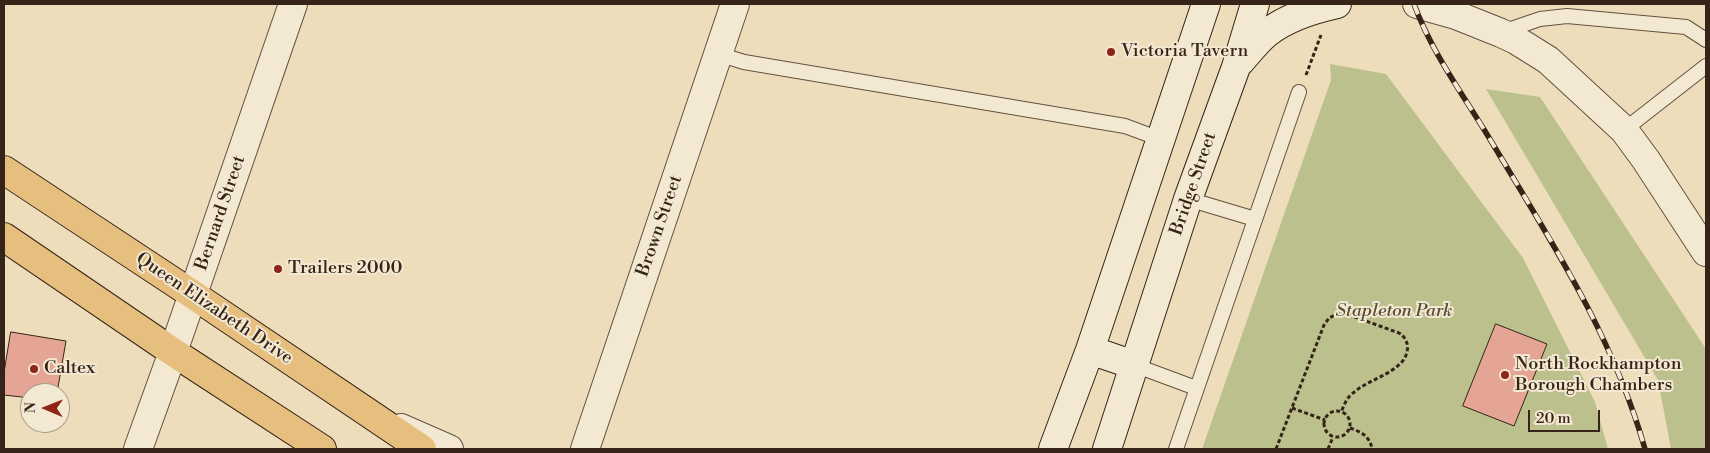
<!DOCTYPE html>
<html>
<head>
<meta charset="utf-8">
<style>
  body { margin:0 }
  #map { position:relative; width:1710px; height:453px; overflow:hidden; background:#edddbb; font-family:"Libre Bodoni",serif }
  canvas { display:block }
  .frame { position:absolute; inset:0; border:5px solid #352417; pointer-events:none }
  .north { position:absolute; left:20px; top:383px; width:50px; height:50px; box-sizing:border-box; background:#f3e9d3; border:1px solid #a79a88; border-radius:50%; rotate:271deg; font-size:14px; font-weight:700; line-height:20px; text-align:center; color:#352417 }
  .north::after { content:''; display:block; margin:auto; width:18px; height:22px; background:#8f2418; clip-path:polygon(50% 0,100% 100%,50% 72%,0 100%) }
  .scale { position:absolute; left:1528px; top:410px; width:72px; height:22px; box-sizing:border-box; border:2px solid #352417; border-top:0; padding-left:6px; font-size:15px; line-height:18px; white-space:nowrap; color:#352417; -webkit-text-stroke:4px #f3e9d3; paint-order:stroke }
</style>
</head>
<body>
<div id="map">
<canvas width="1710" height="453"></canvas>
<div class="frame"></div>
<div class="north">N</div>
<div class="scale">20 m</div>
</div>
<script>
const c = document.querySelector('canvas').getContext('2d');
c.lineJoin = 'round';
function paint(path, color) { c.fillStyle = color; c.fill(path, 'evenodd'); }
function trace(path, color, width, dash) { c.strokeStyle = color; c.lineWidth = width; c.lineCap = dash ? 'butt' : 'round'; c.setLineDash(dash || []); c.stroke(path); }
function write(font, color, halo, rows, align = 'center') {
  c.font = font + ' "Libre Bodoni",serif'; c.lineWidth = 4; c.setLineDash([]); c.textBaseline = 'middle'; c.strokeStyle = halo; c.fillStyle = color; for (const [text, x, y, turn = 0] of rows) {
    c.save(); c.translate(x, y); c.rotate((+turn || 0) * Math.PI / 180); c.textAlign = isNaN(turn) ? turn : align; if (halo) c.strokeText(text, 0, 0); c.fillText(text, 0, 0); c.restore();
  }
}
const green = new Path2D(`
  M1330 64 1386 74 1523 258 1595 402 1608 449H1202L1331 80Z
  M1486 89 1540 97 1706 349V449H1671L1658 380Z`);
const building = new Path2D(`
  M1496 324 1547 344 1514 426 1463 406Z
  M11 332 66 341 57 393H30V398L4 395V373Z`);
const path = new Path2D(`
  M1306 75 1321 35
  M1292 408 1325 420
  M1324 424a13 13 0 1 1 26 0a13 13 0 1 1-26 0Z
  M1350 428C1361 432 1370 436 1372 449
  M1276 449 1324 325 1329 318 1341 312 1399 333C1410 340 1410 353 1401 363 1387 377 1365 381 1351 395 1346 399 1344 406 1341 412
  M1328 449 1333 437`);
const service = new Path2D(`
  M1502 32 1540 19 1567 16 1686 27 1706 40
  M718 54 744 62 1125 126 1160 139
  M1624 130 1706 66
  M1188 199 1255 219
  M1134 365 1196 388
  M1176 449 1299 92`);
const minor = new Path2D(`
  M1417 4 1456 15 1501 33 1516 40 1548 60 1624 130 1646 160 1706 252
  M401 428 449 449
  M138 449 173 352 293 4
  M585 449 735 4`);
const secondary = new Path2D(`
  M1240 62C1249 52 1257 41 1267 33 1286 18 1314 9 1337 4
  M1090 350 1134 365
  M1053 449 1090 350 1206 4
  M1107 449 1188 199 1236 67 1255 4`);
const primary = new Path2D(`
  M4 170 192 294 422 449
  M4 237 173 352 322 449`);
const rail = new Path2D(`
  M1414 4C1431 51 1462 93 1488 136 1549 238 1612 333 1645 449`);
const markers = [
  [1111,52,5,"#8f2418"],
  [278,269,5,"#8f2418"],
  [34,369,5,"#8f2418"],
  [1505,375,5,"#8f2418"]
];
const poiNames = [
  ["Victoria Tavern",1121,52],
  ["Trailers 2000",288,269],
  ["North Rockhampton",1515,365],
  ["Borough Chambers",1515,386],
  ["Caltex",44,369]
];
const streetNames = [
  ["Bridge Street",1194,184,-71],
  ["Bernard Street",221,213,-71],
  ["Brown Street",660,226,-71],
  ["Queen Elizabeth Drive",214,309,34]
];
const parkNames = [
  ["Stapleton Park",1394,312]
];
paint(green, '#bcc08d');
paint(building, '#e5a595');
trace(building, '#352417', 1);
trace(service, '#635240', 16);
trace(minor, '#635240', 30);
trace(secondary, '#352417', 30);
trace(primary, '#352417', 30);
trace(path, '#352417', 3, [4, 2.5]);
trace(service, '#f3e9d3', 14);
trace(minor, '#f3e9d3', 28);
trace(secondary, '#f3e9d3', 28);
trace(primary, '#e6be7e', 28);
trace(rail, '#352417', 5.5);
trace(rail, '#f3e9d3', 4, [11]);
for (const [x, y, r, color] of markers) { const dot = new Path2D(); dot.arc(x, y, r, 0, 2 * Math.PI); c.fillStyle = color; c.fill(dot); trace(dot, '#f3e9d3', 2); }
write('18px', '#352417', '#f3e9d3', poiNames, 'left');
write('18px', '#352417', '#f3e9d3', streetNames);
write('italic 18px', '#574b34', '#f3e9d3', parkNames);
</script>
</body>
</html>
